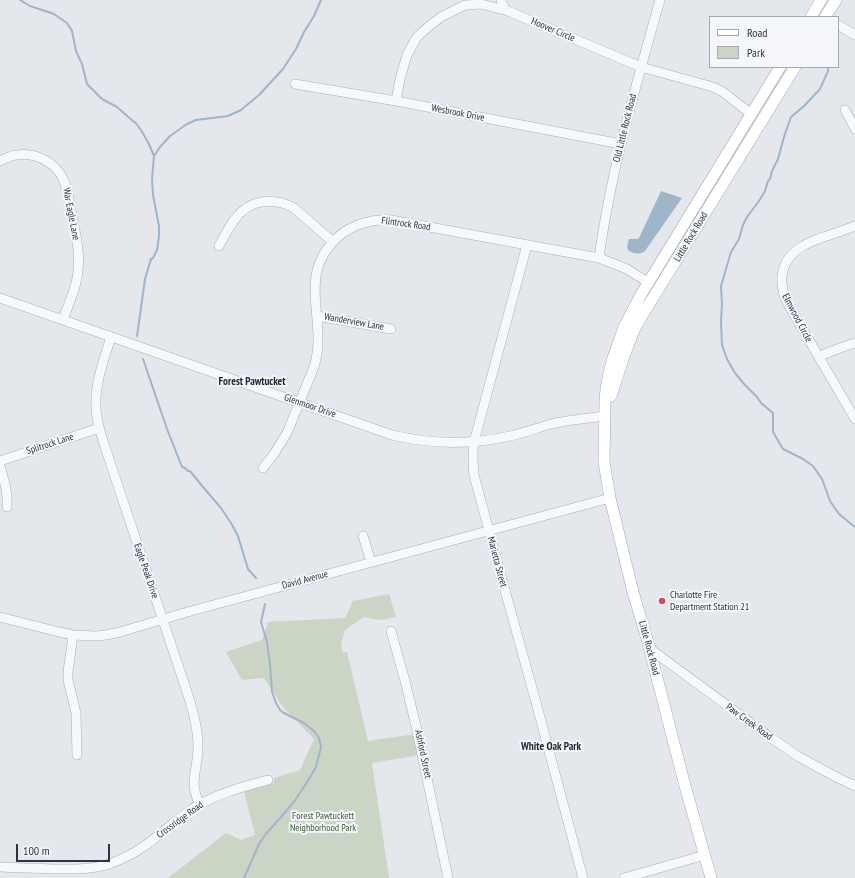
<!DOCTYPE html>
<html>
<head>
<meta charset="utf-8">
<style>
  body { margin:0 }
  #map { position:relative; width:855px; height:878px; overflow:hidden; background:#e4e7eb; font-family:"PT Sans Narrow",sans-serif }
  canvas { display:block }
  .legend { position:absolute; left:709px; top:16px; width:130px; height:52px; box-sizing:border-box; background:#f4f6f9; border:1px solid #a4a9b1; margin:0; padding:5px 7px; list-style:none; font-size:12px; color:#2c3544 }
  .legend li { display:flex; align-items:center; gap:8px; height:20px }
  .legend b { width:20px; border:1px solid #a4a9b1 }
  .scale { position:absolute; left:16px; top:844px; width:94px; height:18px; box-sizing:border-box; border:2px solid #2c3544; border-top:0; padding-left:5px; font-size:12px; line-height:14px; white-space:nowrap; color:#2c3544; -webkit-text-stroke:3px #f4f6f9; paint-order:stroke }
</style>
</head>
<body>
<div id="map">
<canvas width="855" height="878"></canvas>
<ul class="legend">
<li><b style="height:5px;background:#fff"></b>Road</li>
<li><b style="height:11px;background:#cad5c6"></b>Park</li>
</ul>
<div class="scale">100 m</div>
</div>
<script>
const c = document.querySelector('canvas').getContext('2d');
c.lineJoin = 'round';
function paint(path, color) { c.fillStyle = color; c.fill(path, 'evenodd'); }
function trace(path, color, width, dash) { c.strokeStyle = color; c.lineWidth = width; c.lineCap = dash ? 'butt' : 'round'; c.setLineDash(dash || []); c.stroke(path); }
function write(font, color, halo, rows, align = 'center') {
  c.font = font + ' "PT Sans Narrow",sans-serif'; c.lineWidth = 4; c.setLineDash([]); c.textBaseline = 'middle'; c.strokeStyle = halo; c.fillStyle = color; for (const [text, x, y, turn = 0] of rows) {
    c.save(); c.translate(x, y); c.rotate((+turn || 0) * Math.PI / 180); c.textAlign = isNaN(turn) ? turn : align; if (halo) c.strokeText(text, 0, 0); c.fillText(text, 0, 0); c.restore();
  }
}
const green = new Path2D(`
  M389 594 396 617 379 620 364 617 345 630 341 645 343 653 347 652 368 741 415 734 420 755 372 763 389 878H168L226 833 241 840 255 835 244 791 274 783V778L300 770 314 739 283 707 264 678 242 680 226 652 262 640 268 622 345 618 353 601Z`);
const water = new Path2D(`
  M661 191 682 198 645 251C639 255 633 254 628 250L627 247 629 239H638L639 238Z`);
const stream = new Path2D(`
  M20 0 30 6 54 14 67 23 72 31 76 51 82 64 87 84 102 99 117 107 134 122H135L141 130 149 144 154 156 152 179 153 195 159 226V236L157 250 153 258 151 259 145 279 137 336
  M828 67V71L820 89 804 106 791 117 784 137 778 159 772 171 770 179 768 181 765 191 759 201 747 217 743 225 739 239 731 252 721 286 722 304 721 322 722 345 727 359 735 373 745 385 757 397 761 403 773 413V432L783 449 803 459 813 466 822 479 830 501 839 514 855 527
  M154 156 160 147 170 136 187 124 196 120 228 116 241 110 259 95 283 69 296 49 304 32 314 16 321 0
  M143 359 167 429 182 467 185 468 188 471H190L203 487 221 508 231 523 238 536 248 569 256 578
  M244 878 259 844 266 834 294 802 309 779 316 767 321 747 319 738 314 731 304 723 284 713 280 710 276 703 272 692 270 664 267 642 261 622 265 604`);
const minor = new Path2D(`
  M501 0 505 10
  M838 25 855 35
  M295 84 396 101 621 144
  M396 101 400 79 407 55 417 37 428 27 441 17 465 5 481 4 508 11 641 67 713 87 723 92 751 114
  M845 110 855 129
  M0 161C5 159 11 155 17 155 36 152 57 163 64 181 69 193 70 207 73 219 76 236 80 253 78 271 77 288 68 304 63 320
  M855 226C844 230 834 234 823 237 816 240 809 242 803 246 780 259 777 282 788 304L855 419
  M527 245 474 442C472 453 473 464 474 475L503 583 537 706 583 878
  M219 246C224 237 229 227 235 219 250 199 273 197 294 208L333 242
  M599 258C611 170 636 85 660 0
  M0 298 392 435C430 444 471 445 510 436 524 433 537 428 551 424 569 420 587 418 606 416
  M317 316 391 329
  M111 337C102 365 91 393 98 423 101 436 106 449 110 462L187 692C193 711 198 728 198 747 198 770 188 781 200 805
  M819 357C830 351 843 347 855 343
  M0 461 99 428
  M0 466C4 480 8 492 7 507
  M263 468 274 454 287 433 314 367C329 319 294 276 339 236 353 224 373 219 391 220L599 258 627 269 649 283
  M363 536 371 562
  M0 617 59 632 73 635 96 636 106 635 120 632 191 611 610 498
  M391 631 405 681 416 726 448 878
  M73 635 68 672V680L76 713 77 755
  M649 648 770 737 799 757 840 779 855 786
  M0 867C17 868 34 868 52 869 71 869 91 870 109 864 145 852 162 830 192 809 215 794 242 787 268 780
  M624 878 705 855`);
const major = new Path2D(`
  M811 17 821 0
  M825 17 836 0
  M611 396 624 356 634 330 643 314 795 67
  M711 878 684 782 647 639 633 592 610 498 604 462 605 402 606 389 609 373 613 358 624 327 642 293 780 67`);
const markers = [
  [662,601,4,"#ca4f61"]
];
const streetNames = [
  ["Hoover Circle",553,30,23],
  ["Wesbrook Drive",458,113,11],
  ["Old Little Rock Road",625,128,-76],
  ["War Eagle Lane",71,214,79],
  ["Flintrock Road",406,224,8],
  ["Little Rock Road",691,237,-59],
  ["Elmwood Circle",797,318,62],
  ["Wanderview Lane",354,322,10],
  ["Glenmoor Drive",310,406,19],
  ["Splitrock Lane",50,444,-18],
  ["Marietta Street",497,562,75],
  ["Eagle Peak Drive",146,571,71],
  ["David Avenue",305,580,-15],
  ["Little Rock Road",649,648,75],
  ["Paw Creek Road",749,722,36],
  ["Ashford Street",423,754,78],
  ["Crossridge Road",180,820,-36]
];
const poiNames = [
  ["Charlotte Fire",670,595],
  ["Department Station 21",670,607]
];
const parkNames = [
  ["Forest Pawtuckett",323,816],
  ["Neighborhood Park",323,828]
];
const neighbourhoodNames = [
  ["Forest Pawtucket",252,382],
  ["White Oak Park",551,747]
];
paint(green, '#cad5c6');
paint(water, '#a1b5ca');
trace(stream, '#a1b5ca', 2);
trace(minor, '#a9aeb6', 10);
trace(major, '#a4abb7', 12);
trace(minor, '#f7f8fa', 9);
trace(major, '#fff', 11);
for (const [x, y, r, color] of markers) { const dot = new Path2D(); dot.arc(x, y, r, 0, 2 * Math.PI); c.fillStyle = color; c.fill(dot); trace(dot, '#f4f6f9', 1.5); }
write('10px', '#2c3544', '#f4f6f9', streetNames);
write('10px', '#2c3544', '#f4f6f9', poiNames, 'left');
write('10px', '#415f3a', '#f4f6f9', parkNames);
write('bold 11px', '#1e2635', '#f4f6f9', neighbourhoodNames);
</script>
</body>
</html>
